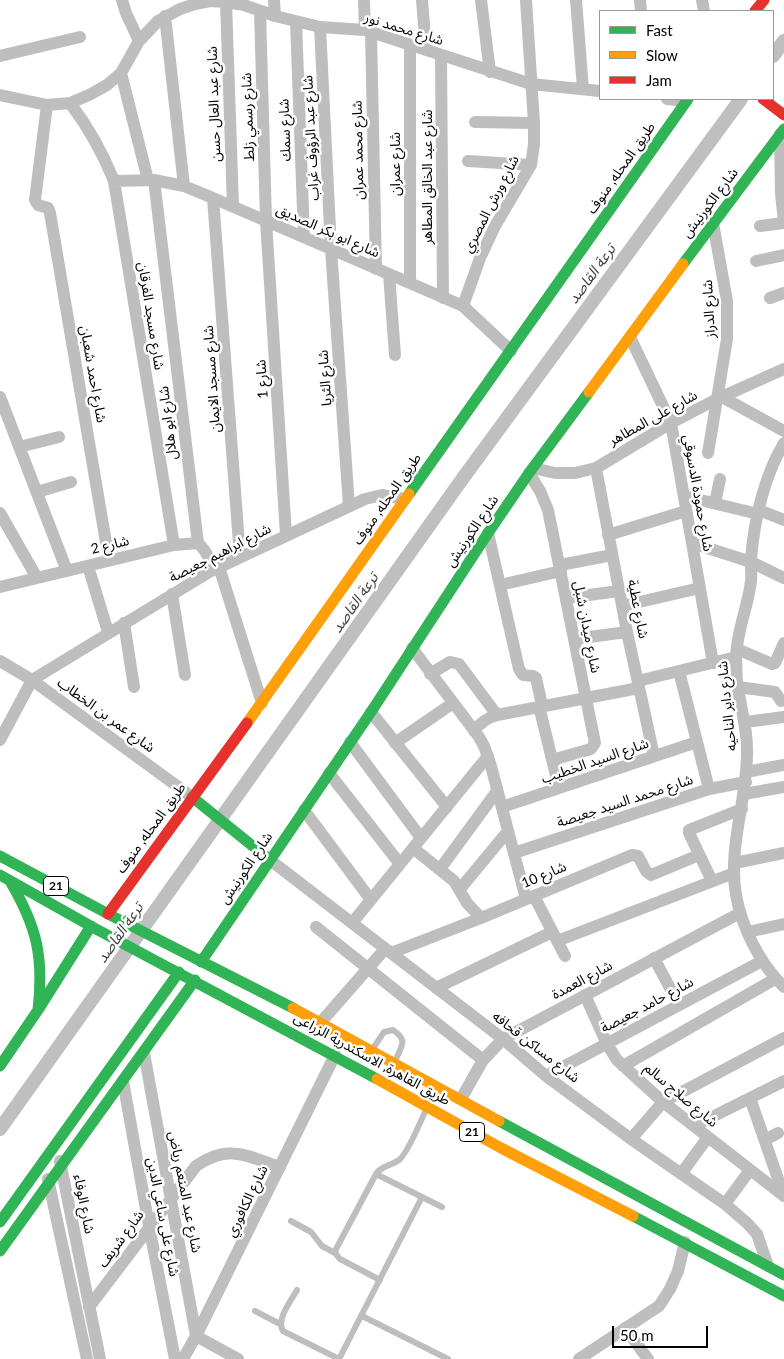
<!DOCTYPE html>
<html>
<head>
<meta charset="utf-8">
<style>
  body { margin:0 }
  #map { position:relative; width:784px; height:1359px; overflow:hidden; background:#fff; font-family:Lato,sans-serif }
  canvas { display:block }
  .legend { position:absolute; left:599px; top:10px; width:175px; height:90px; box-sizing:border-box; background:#fff; border:1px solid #999; margin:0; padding:6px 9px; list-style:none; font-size:15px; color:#000 }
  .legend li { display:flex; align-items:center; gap:10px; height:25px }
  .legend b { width:25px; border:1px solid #999 }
  .scale { position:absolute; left:612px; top:1326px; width:96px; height:22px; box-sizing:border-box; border:2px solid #000; border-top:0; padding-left:6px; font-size:15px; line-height:18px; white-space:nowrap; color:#000; -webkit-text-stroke:4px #fff; paint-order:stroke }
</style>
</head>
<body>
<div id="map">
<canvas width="784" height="1359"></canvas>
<ul class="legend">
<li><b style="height:6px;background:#30b455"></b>Fast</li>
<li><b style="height:6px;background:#ff9f0a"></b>Slow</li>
<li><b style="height:6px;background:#e5322d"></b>Jam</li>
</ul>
<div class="scale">50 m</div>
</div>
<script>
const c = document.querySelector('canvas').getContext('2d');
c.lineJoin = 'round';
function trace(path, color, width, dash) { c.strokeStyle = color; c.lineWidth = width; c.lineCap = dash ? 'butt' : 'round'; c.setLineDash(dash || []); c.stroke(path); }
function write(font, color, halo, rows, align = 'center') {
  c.font = font + ' Lato,"Noto Sans Arabic",sans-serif'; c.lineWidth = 5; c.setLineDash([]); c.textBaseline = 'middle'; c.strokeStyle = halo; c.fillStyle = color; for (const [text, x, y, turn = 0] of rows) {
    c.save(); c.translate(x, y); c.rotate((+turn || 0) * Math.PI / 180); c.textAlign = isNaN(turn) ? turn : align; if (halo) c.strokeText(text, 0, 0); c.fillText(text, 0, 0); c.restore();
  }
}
const canal = new Path2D(`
  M773 56 784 41
  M0 1129 463 478 741 99`);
const lane = new Path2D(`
  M374 1047 384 1032 393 1030C408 1040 402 1045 396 1059
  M376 1174 442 1207
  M291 1221 311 1232 322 1246 335 1253
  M380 1280 340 1259 335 1253 336 1249 376 1174C382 1165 391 1166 399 1160 408 1153 420 1122 426 1110
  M297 1290C291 1301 276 1319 283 1331L339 1359
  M255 1311 280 1324
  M362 1316 448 1359
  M339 1359 422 1197`);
const street = new Path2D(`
  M122 0 126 13 139 41
  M274 0 275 16
  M364 0 365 30
  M422 0 426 50
  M481 0 490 72
  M576 0 583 89
  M640 0 641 11
  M702 0 704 11
  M226 2 233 206
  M260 11 266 221 286 535
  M165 16 184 186
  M296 22 304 237
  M320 27 331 249 349 506
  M371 32 376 269
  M410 45V283
  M441 55 443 298
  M0 56 80 37
  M121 73 148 180
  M0 95 47 105 70 103 89 95 107 85 121 73 139 41 158 21 180 9 195 4 210 1 226 2 244 5 275 16 320 27 365 30 531 84 600 91
  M667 99 686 101
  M70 103C89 128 102 151 114 181L174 545
  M47 105 35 200 38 205 48 208 50 213 109 560
  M475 122 534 123
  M780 134 781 194 784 221
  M468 161 531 165
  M154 180 198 543
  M114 181 154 180 184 186 213 198 463 306 511 351
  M213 198 240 557
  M760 226 784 223
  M756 261 784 255
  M389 274 395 355
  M770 298 784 293
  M463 306 480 258 495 226 531 165 534 144V123L526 0
  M630 337 671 423 713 663
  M0 397 67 571
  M722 397 784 431
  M784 443C764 476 754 521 751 559 750 566 752 574 751 581 748 608 736 632 736 659 737 669 736 680 738 689 742 712 748 733 747 756 746 803 728 848 736 895 742 928 760 964 784 987
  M19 447 59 437
  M708 453 727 339V301L713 223
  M533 468 555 473H575L596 468 671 423 717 399 784 369
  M596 468 627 632 654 756
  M529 473 540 491 548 510 595 743 591 749 552 760
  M37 492 71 482
  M684 496 758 514
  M715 503 720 479
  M759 510 784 520
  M0 513 37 578
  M488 533 519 669 523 675 533 676 536 678 542 705
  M608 535 686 511
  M692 543 751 562 784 578
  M560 565 612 555
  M88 566 108 632
  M219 567 262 703
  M500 585 561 571
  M0 587 174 545 198 543C207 552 210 558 211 571
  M172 594 185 675
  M566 598 619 591
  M622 606 700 588
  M124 623 134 687
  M574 639 627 632
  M412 648 479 737 484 746 491 766 526 899
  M737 649 772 664 775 663 784 643
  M0 661 32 680 192 797
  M679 671 709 789
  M430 674 450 662 459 664 497 715
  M638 681 736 657
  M738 687 775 692 781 701
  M539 706 559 788
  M371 712 447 807
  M746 722 784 717
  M474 731C481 722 487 718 497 715L639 688
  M0 740 32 680 211 571 365 499 382 495 405 499
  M350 742 421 838
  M395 743 453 703
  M746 772 784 765
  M329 773 400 864
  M744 794 784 787
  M502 807 697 742
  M304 810 371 900
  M413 848 454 881 467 903 481 918
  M514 853 709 789 746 782
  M270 860 503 1039 546 1076 631 1139 725 1204 747 1223 757 1234 768 1266
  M735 863 784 853
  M440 869 497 791
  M712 881 689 833V830L742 809
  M460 889 508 831
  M534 896 565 956
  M352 923 488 756
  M316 927 483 1060
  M748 932 784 924
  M557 941 734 873
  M391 953 481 918 632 855 638 856 646 871 651 875 699 855
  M654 958 679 1005
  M436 988 552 932
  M585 995 607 1044 617 1060 663 1102 784 1196
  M321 1022 385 949
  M144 1053 196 1336 238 1359
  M623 1066 775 979
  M546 1076 762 961
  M123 1081 149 1226 175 1359
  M750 1098 784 1196
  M461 1099 483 1060 503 1039 740 913
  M694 1126 784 1081
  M631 1139 663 1102 784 1038
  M765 1140 778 1133
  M60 1161 100 1359
  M681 1174 708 1137
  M48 1179 87 1359
  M725 1204 750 1170
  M89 1307 196 1166C229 1144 245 1155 280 1167
  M625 1328 648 1359
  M183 1359 196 1336 335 1055
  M579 1359 659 1306 670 1289 678 1271 685 1242`);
const fast = new Path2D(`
  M683 264 784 129
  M409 494 688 99
  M192 797 270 860
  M0 856 112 916 293 1008
  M0 875 96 929 377 1079
  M10 881C37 927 44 957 38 1010
  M201 962 371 712 488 533 529 473 589 392
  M0 1066 38 1010 91 926
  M499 1121 784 1275
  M633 1216 784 1296
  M0 1222 179 972
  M0 1251 195 980`);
const slow = new Path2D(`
  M589 392 683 264
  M247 723 409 494
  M293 1008 499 1121
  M377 1079 501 1148 633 1216`);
const jam = new Path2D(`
  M755 11 764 0
  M763 99 784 115
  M108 914 247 723`);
const shields = [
  [56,886,25],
  [472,1132,25]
];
const shieldNames = [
  ["21",56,886],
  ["21",472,1132]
];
const streetNames = [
  ["شارع محمد نور",404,29,17],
  ["شارع عبد العال حسن",214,104,-92],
  ["شارع رسمي زلط",248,117,-92],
  ["شارع سمك",285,130,-92],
  ["شارع عبد الرؤوف غراب",311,138,-93],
  ["شارع محمد عمران",358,150,-91],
  ["شارع عمران",395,164,-90],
  ["طريق المحله, منوف",621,168,-55],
  ["شارع عبد الخالق المطاهر",427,177,-90],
  ["شارع الكورنيش",710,203,-53],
  ["شارع ورش المصري",491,204,-63],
  ["شارع ابو بكر الصديق",328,231,24],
  ["شارع الدراز",709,309,-93],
  ["شارع مسجد الفرقان",151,316,81],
  ["شارع احمد شعبان",93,374,80],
  ["شارع الثريا",325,378,-94],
  ["شارع مسجد الايمان",212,379,-94],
  ["شارع 1",262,379,-94],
  ["شارع على المطاهر",653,418,-29],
  ["شارع ابو هلال",168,423,-97],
  ["شارع حمودة الدسوقي",698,493,80],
  ["طريق المحله, منوف",387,499,-55],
  ["شارع الكورنيش",472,531,-56],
  ["شارع 2",110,545,-14],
  ["شارع ابراهيم جعيصة",220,553,-27],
  ["شارع عطية",638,609,79],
  ["شارع ميدان شبل",587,627,79],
  ["شارع داير الناحيه",727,706,-96],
  ["شارع عمر بن الخطاب",106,715,36],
  ["شارع السيد الخطيب",595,761,-19],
  ["شارع محمد السيد جعيصة",625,801,-18],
  ["طريق المحله, منوف",151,828,-54],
  ["شارع الكورنيش",246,868,-56],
  ["شارع 10",544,875,-23],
  ["شارع العمدة",582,980,-28],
  ["شارع حامد جعيصة",647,1005,-28],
  ["شارع مساكن قحافه",536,1047,38],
  ["طريق القاهرة, الاسكندرية الزراعى",372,1059,29],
  ["شارع صلاح سالم",681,1095,40],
  ["شارع عبد المنعم رياض",185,1192,79],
  ["شارع الكافوري",247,1201,-64],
  ["شارع الوفاء",84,1204,79],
  ["شارع على ساعي الدين",163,1217,79],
  ["شارع شريف",121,1239,-54]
];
const waterNames = [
  ["ترعة القاصد",592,274,-54],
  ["ترعة القاصد",355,603,-55],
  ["ترعة القاصد",120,933,-55]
];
trace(canal, '#bfbfbf', 14);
trace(lane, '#bebebe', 6);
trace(street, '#bebebe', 12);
trace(fast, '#30b455', 11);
trace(slow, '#ff9f0a', 11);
trace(jam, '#e5322d', 11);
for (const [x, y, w] of shields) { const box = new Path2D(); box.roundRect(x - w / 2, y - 9.5, w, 19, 4); c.fillStyle = '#fff'; c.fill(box); trace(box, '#000', 1); }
write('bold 12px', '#000', null, shieldNames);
write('14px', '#000', '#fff', streetNames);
write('italic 15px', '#444', '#fff', waterNames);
</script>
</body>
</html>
